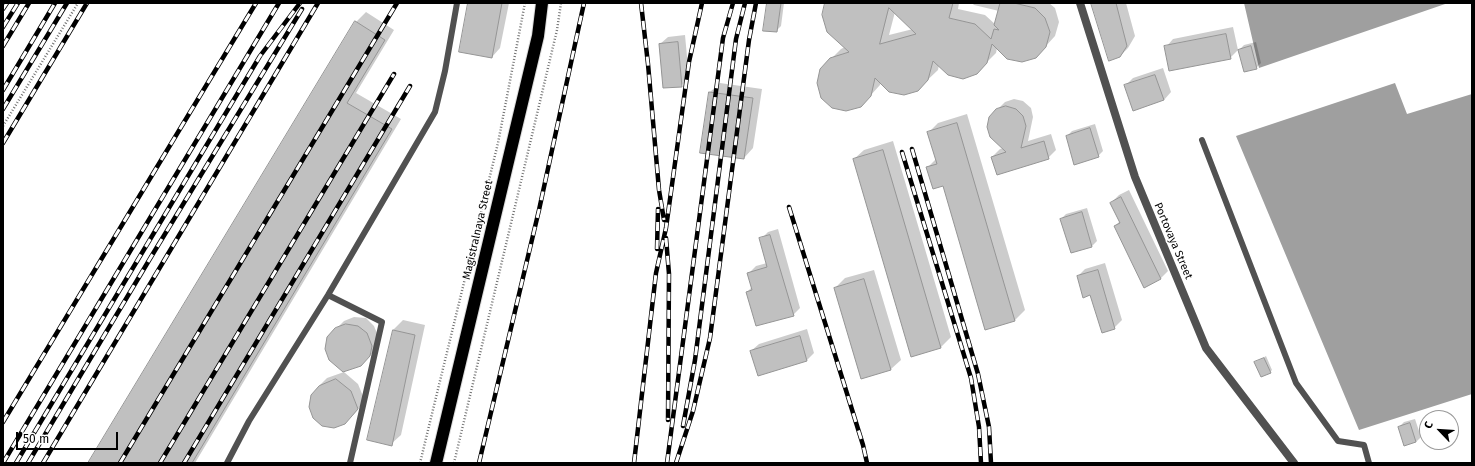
<!DOCTYPE html>
<html>
<head>
<meta charset="utf-8">
<style>
  body { margin:0 }
  #map { position:relative; width:1475px; height:466px; overflow:hidden; background:#fff; font-family:"Fira Sans",sans-serif }
  canvas { display:block }
  .frame { position:absolute; inset:0; border:4px solid #000; pointer-events:none }
  .north { position:absolute; left:1419px; top:410px; width:40px; height:40px; box-sizing:border-box; background:#fff; border:1px solid #999; border-radius:50%; rotate:295deg; font-size:11px; font-weight:700; line-height:16px; text-align:center; color:#000 }
  .north::after { content:''; display:block; margin:auto; width:14px; height:18px; background:#000; clip-path:polygon(50% 0,100% 100%,50% 72%,0 100%) }
  .scale { position:absolute; left:16px; top:432px; width:102px; height:18px; box-sizing:border-box; border:2px solid #000; border-top:0; padding-left:5px; font-size:12px; line-height:14px; white-space:nowrap; color:#000; -webkit-text-stroke:3px #fff; paint-order:stroke }
</style>
</head>
<body>
<div id="map">
<canvas width="1475" height="466"></canvas>
<div class="frame"></div>
<div class="north">С</div>
<div class="scale">50 m</div>
</div>
<script>
const c = document.querySelector('canvas').getContext('2d');
c.lineJoin = 'round';
function paint(path, color) { c.fillStyle = color; c.fill(path, 'evenodd'); }
function trace(path, color, width, dash) { c.strokeStyle = color; c.lineWidth = width; c.lineCap = dash ? 'butt' : 'round'; c.setLineDash(dash || []); c.stroke(path); }
function write(font, color, halo, rows, align = 'center') {
  c.font = font + ' "Fira Sans",sans-serif'; c.lineWidth = 3; c.setLineDash([]); c.textBaseline = 'middle'; c.strokeStyle = halo; c.fillStyle = color; for (const [text, x, y, turn = 0] of rows) {
    c.save(); c.translate(x, y); c.rotate((+turn || 0) * Math.PI / 180); c.textAlign = isNaN(turn) ? turn : align; if (halo) c.strokeText(text, 0, 0); c.fillText(text, 0, 0); c.restore();
  }
}
const water = new Path2D(`
  M1244 3H1448L1259 68Z
  M1395 83 1407 114 1472 94V394L1359 430 1236 136Z`);
const shadow = new Path2D(`
  M469 3H509L500 48 492 57Z
  M768 3H784L781 26 776 31Z
  M826 3H959L958 9 985 15 996 25 999 11 974 5 972 3H1049L1055 8 1059 22 1055 36 1045 47 997 48 996 53 976 73 939 65 938 70 917 90 881 82 880 85 870 96 821 69 841 49 845 47ZM895 12 913 29 889 35Z
  M1092 3H1126L1135 36 1128 48 1119 57Z
  M366 12 394 30 356 93 401 119 195 463H89L356 22Z
  M1233 27 1238 50 1230 58 1166 47 1173 39Z
  M685 35 689 78 681 86 660 44 668 37Z
  M1256 42 1261 63 1256 68 1239 50 1244 45Z
  M1163 68 1171 92 1164 100 1125 86 1133 78Z
  M720 83 762 89 753 148 744 158 710 92Z
  M1014 99 1023 101 1031 108 1033 117 1028 141 1051 134 1056 150 1048 158 992 157 1000 149 1004 148 997 110 1005 102Z
  M967 114 1025 310 1015 320 986 329 944 185 927 168 936 159 928 133 938 123Z
  M1095 124 1103 151 1098 156 1067 136 1072 131Z
  M893 141 951 337 941 347 912 355 854 159 864 150Z
  M1129 190 1168 271 1161 278 1144 286 1115 226 1120 221 1111 203 1119 195Z
  M1087 208 1097 241 1092 246 1061 219 1066 214Z
  M778 229 800 308 793 315 747 292 752 287 749 273 756 266 767 263 761 239 768 232Z
  M1105 263 1122 320 1114 328 1078 276 1085 269Z
  M874 270 901 360 891 369 835 288 845 278Z
  M354 317 366 318 374 326 379 338 377 348 369 357 336 329 344 321Z
  M403 320 425 325 401 435 391 444 369 440 393 330Z
  M807 329 814 353 807 360 751 351 759 344Z
  M1266 356 1272 370 1270 372 1255 363Z
  M344 372 358 384 365 401 353 415 319 386 327 378Z
  M1415 419 1421 437 1416 442 1399 427 1404 422Z`);
const building = new Path2D(`
  M468 3H502L492 58 459 52Z
  M767 3H781L777 32 763 31Z
  M825 3H953L949 18 975 24 991 39 994 29 999 30 994 25 1000 3H1014L1035 8 1045 18 1050 32 1046 47 1036 58 1022 62 1007 59 992 44 987 63 977 74 963 79 948 75 933 61 928 80 918 91 904 95 889 92 875 78 871 96 861 107 846 111 832 108 821 98 817 83 820 69 830 58 849 52 827 32 822 15ZM889 8 916 34 880 44Z
  M1091 3H1116L1127 46 1120 57 1109 61Z
  M355 21 385 40 347 103 392 129 192 463H88Z
  M1226 34 1231 59 1169 71 1164 46Z
  M678 42 682 87 663 88 659 44Z
  M1251 46 1257 69 1244 72 1238 50Z
  M1155 75 1164 100 1133 111 1124 85Z
  M709 92 753 98 744 159 700 153Z
  M1006 106 1016 109 1023 116 1026 126 1021 148 1044 141 1049 159 997 175 991 157 1006 152 990 137 987 127 989 117 996 109Z
  M957 123 1015 321 985 330 943 186 933 189 926 167 937 164 927 132Z
  M1090 128 1099 157 1074 165 1066 136Z
  M883 150 941 348 911 357 853 159Z
  M1121 197 1161 279 1144 288 1114 226 1120 223 1110 203Z
  M1082 212 1092 247 1071 253 1060 219Z
  M770 235 794 316 756 326 746 292 752 290 747 273 767 267 759 238Z
  M1098 270 1115 329 1102 333 1090 295 1083 298 1077 276Z
  M864 279 891 370 861 379 834 288Z
  M346 324 358 326 367 333 372 346 370 356 361 366 343 372 329 360 325 349 327 337 335 328Z
  M393 330 415 335 392 446 367 440Z
  M800 336 807 361 758 376 750 351Z
  M1264 358 1271 373 1261 377 1254 362Z
  M336 379 351 391 358 409 345 424 334 428 322 426 313 418 309 407 311 395 319 386Z
  M1410 423 1416 442 1404 446 1398 427Z`);
const path = new Path2D(`
  M3 126 78 3
  M420 463 498 143 525 3
  M454 463 557 30 561 3`);
const lane = new Path2D(`
  M1202 140 1296 383 1338 441 1364 445 1369 463
  M328 295 382 322 350 463
  M227 463 249 421 328 295 435 112 445 71 457 3`);
const street = new Path2D(`
  M1080 3 1135 177 1206 348 1294 463`);
const highway = new Path2D(`
  M436 463 538 36 542 3`);
const rail = new Path2D(`
  M641 3 648 64 659 190 664 220
  M3 9 7 3
  M3 27 18 3
  M3 46 29 3
  M3 90 55 3
  M3 109 67 3
  M3 143 87 3
  M912 149 978 374 989 427 991 463
  M902 152 971 378 979 427 981 463
  M789 207 863 445 867 463
  M666 238 669 274 668 420
  M657 249 658 209
  M3 422 256 3
  M683 426 695 360 736 39 745 3
  M3 463 279 3
  M16 463 260 56 300 3
  M28 463 154 252 302 9
  M43 463 318 3
  M120 463 397 3
  M160 463 394 74
  M184 463 410 86
  M479 463 539 210 584 3
  M634 463 656 273 666 228 689 62 702 3
  M667 463 723 38 733 3
  M676 463 693 411 710 338 749 40 756 3`);
const streetNames = [
  ["Magistralnaya Street",478,230,-77],
  ["Portovaya Street",1173,241,67]
];
paint(water, '#9f9f9f');
paint(shadow, '#0003');
paint(building, '#c0c0c0');
trace(building, '#959595', 1);
trace(highway, '#dbdbdb', 14);
trace(path, '#737373', 2.5, [1, 2]);
trace(lane, '#515151', 6);
trace(street, '#515151', 8);
trace(highway, '#000', 12);
trace(rail, '#000', 4.5);
trace(rail, '#fff', 3, [9]);
write('11px', '#000', '#fff', streetNames);
</script>
</body>
</html>
